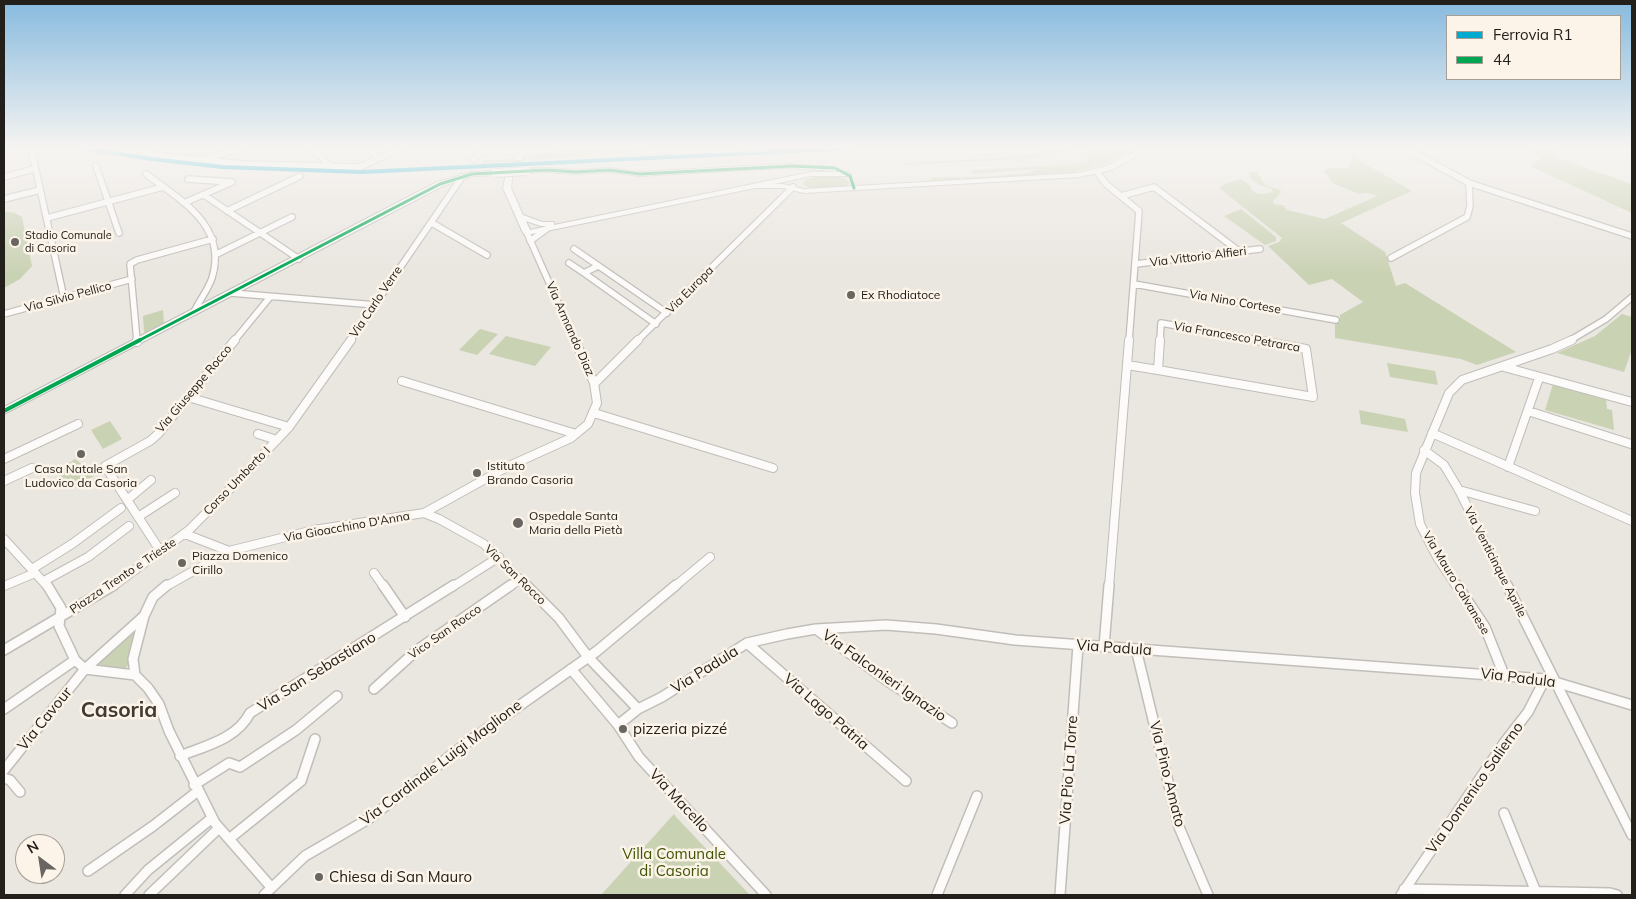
<!DOCTYPE html>
<html>
<head>
<meta charset="utf-8">
<style>
  body { margin:0 }
  #map { position:relative; width:1636px; height:899px; overflow:hidden; background:#eae6e0; font-family:Mulish,sans-serif }
  canvas { display:block }
  .frame { position:absolute; inset:0; border:5px solid #23201c; pointer-events:none }
  .legend { position:absolute; left:1446px; top:15px; width:175px; height:65px; box-sizing:border-box; background:#fcf4e9; border:1px solid #a59f97; margin:0; padding:6px 9px; list-style:none; font-size:15px; color:#23201c }
  .legend li { display:flex; align-items:center; gap:10px; height:25px }
  .legend b { width:25px; border:1px solid #a59f97 }
  .north { position:absolute; left:15px; top:834px; width:50px; height:50px; box-sizing:border-box; background:#fcf4e9; border:1px solid #a59f97; border-radius:50%; rotate:329deg; font-size:14px; font-weight:700; line-height:20px; text-align:center; color:#23201c }
  .north::after { content:''; display:block; margin:auto; width:18px; height:22px; background:#696561; clip-path:polygon(50% 0,100% 100%,50% 72%,0 100%) }
</style>
</head>
<body>
<div id="map">
<canvas width="1636" height="899"></canvas>
<div class="frame"></div>
<ul class="legend">
<li><b style="height:6px;background:#00a9ce"></b>Ferrovia R1</li>
<li><b style="height:6px;background:#00a651"></b>44</li>
</ul>
<div class="north">N</div>
</div>
<script>
const c = document.querySelector('canvas').getContext('2d');
c.lineJoin = 'round';
function paint(path, color) { c.fillStyle = color; c.fill(path, 'evenodd'); }
function trace(path, color, width, dash) { c.strokeStyle = color; c.lineWidth = width; c.lineCap = dash ? 'butt' : 'round'; c.setLineDash(dash || []); c.stroke(path); }
function write(font, color, halo, rows, align = 'center') {
  c.font = font + ' Mulish,sans-serif'; c.lineWidth = 5; c.setLineDash([]); c.textBaseline = 'middle'; c.strokeStyle = halo; c.fillStyle = color; for (const [text, x, y, turn = 0] of rows) {
    c.save(); c.translate(x, y); c.rotate((+turn || 0) * Math.PI / 180); c.textAlign = isNaN(turn) ? turn : align; if (halo) c.strokeText(text, 0, 0); c.fillText(text, 0, 0); c.restore();
  }
}
const green = new Path2D(`
  M602 148H684L481 164 483 160 532 158 535 153Z
  M1055 148H1079L1052 156 1014 162 1010 160 904 165 903 163 1016 157Z
  M1094 148H1137L1105 164 1072 173 966 179 965 178H959V180L930 181 932 178C955 177 1022 178 1039 169L972 174 971 171 977 170 1077 164 1086 160 1083 158 1094 152 1081 157 1076 155Z
  M1557 148 1555 156 1561 159 1632 184V213L1530 166 1542 158 1527 148Z
  M1352 156 1412 191 1341 223 1385 252 1396 286 1405 283 1516 352 1477 365 1461 359 1335 338V322L1340 323V315L1363 302 1332 279 1309 285 1268 246 1279 242 1282 238 1219 188 1227 183 1241 179 1251 186V189C1258 197 1264 193 1273 192L1271 188 1259 185 1251 179 1249 172H1257L1265 185 1281 190 1280 194 1273 201 1274 204 1283 205 1287 210 1325 219 1377 196 1367 193 1359 194 1332 183 1328 175 1324 173 1323 172 1328 168H1349Z
  M827 175 844 178 850 183 846 186 810 188 803 184 806 179Z
  M1241 209 1276 237V241L1265 245 1224 216Z
  M4 211 15 213 22 217 32 266 20 279 4 288Z
  M163 310 164 324 147 333 144 332 143 316Z
  M1622 314 1632 317V349L1624 372 1557 353 1595 336Z
  M480 329 498 334 477 355 459 350Z
  M506 336 551 347 535 366 489 354Z
  M1387 363 1435 371 1438 385 1390 377Z
  M1553 384 1606 398 1607 409 1612 410 1614 430 1545 410Z
  M1359 410 1405 419 1408 432 1361 424Z
  M110 421 122 439 103 449 91 430Z
  M75 459 95 475 75 488 55 472Z
  M141 620 129 664 124 670 92 666Z
  M674 814 676 817 750 895H601Z`);
const tertiaryTunnel = new Path2D(`
  M510 174 519 158`);
const minorFar2 = new Path2D(`
  M31 148 64 298
  M142 148 146 154 243 164 360 167 401 148
  M312 148 331 167
  M371 148 377 159
  M1405 148 1469 183
  M145 152 157 148
  M482 152 496 148
  M206 159 241 148
  M474 159 485 148
  M96 166 119 233
  M1097 172 1106 184 1139 211 1129 341
  M146 174C182 201 228 226 212 278 208 290 199 301 194 312
  M4 177 34 169
  M204 195 299 259
  M1121 196 1154 187 1240 252
  M4 199 40 190
  M184 203 232 182 188 179
  M227 211 300 176
  M47 218 163 187
  M432 223 487 255
  M527 233 575 341
  M530 241 548 228
  M574 249 667 313
  M215 255 292 217
  M1391 258 1467 217 1470 206 1469 183 1632 236
  M569 263 584 273
  M1136 264 1260 249
  M598 266 584 273 656 324
  M1134 284 1336 320
  M231 293 376 305
  M4 314 132 279
  M137 341 130 264 137 260 213 239
  M234 341 270 297
  M350 341 462 177
  M637 341 793 187
  M1160 341 1161 323 1263 341
  M1569 341 1606 319 1632 297`);
const minorFar1 = new Path2D(`
  M137 340V342
  M1127 365 1158 370
  M1504 367 1632 402
  M1158 370 1313 397 1306 349 1256 340
  M1158 370 1160 340
  M402 381 576 434
  M595 383 638 340
  M188 397 289 427
  M1528 411 1631 444
  M594 413 773 468
  M1432 433 1632 521
  M258 434 277 440
  M1424 450 1444 465 1459 490 1507 587
  M4 459 78 424
  M1508 467 1539 378
  M4 481 32 468
  M1459 490 1535 511
  M127 500 151 480
  M424 513 439 519 484 544 527 587
  M138 517 175 493
  M185 534 229 551 314 530 424 513 507 467 571 438 588 424 597 403 594 383 575 340
  M4 539 48 587
  M161 552 105 466 150 441 158 434 235 340
  M32 569 72 544 121 508
  M374 573 384 587
  M44 581 88 557 129 526
  M4 586 35 573
  M112 587 189 530 239 480 289 427 351 340
  M165 587 229 551
  M452 587 499 557
  M509 587 520 579
  M674 587 710 557
  M1109 587 1129 340
  M1457 587 1437 557 1420 524 1415 493 1416 473 1449 393 1462 380 1552 349 1572 340`);
const minor = new Path2D(`
  M47 585 61 608 59 626 75 660 85 669
  M383 585 405 617
  M526 585 559 618 588 657 638 709
  M1457 585 1485 627 1504 675
  M1507 585 1632 835
  M144 616 133 659 135 675 85 669Z
  M144 616 153 597 167 585
  M816 629 889 682 952 723
  M747 643 906 781
  M1104 647 1109 585
  M1136 649 1179 827 1208 895
  M4 650 114 585
  M571 669 618 725 639 757 766 895
  M135 675 148 688 159 704 169 731 215 823 271 887
  M374 689 416 651 511 585
  M4 709 75 660
  M618 725 638 709 662 697 747 643 787 634 816 629 886 625 936 629 1015 640 1545 679 1632 705
  M180 756C205 746 237 739 250 713L454 585
  M4 770 85 669
  M4 778 10 780 20 792
  M194 785 229 763 240 767 296 730 337 696
  M1504 813 1536 892
  M229 839 301 781 315 739
  M88 871 153 826 198 791
  M1404 889 1610 893 1617 895
  M125 895 148 870 212 818
  M149 895 219 828
  M264 895 305 856 370 818 468 742 597 651 676 585
  M937 895 977 796
  M1060 895 1078 645
  M1401 895 1504 743 1528 712 1545 679`);
const tertiary = new Path2D(`
  M522 148H529L522 160H516L515 158Z
  M1142 148H1151L1112 170 1079 177 804 193 783 188H755L527 235 523 233 503 188 506 174 513 172 511 188 523 215 542 222H554V225L811 172H847L851 174 847 176H811L774 184H783L804 189 1079 173 1107 166ZM526 221 541 226H548L530 230Z
  M782 164 822 166 826 168 822 170 782 168 640 176 609 172 576 174 547 172 526 173 522 171 526 169 547 168 576 170 609 168 640 172Z
  M495 171H498V175L473 176 443 186 4 414V407L437 182 472 172Z`);
const tertiaryBridge = new Path2D(`
  M495 173 526 171`);
const bus1Far1 = new Path2D(`
  M138 341 440 184 472 174 547 170 576 172 609 170 640 174 791 166 835 168 850 176 854 188`);
const bus1 = new Path2D(`
  M4 411 140 340`);
const rail1 = new Path2D(`
  M82 148 152 159 222 167 362 172 856 148`);
const markers = [
  [15,242,5,"#696561"],
  [851,295,5,"#696561"],
  [81,454,5,"#696561"],
  [477,473,5,"#696561"],
  [518,523,6,"#696561"],
  [182,563,5,"#696561"],
  [623,729,5,"#696561"],
  [319,877,5,"#696561"]
];
const farPoinames = [
  ["Stadio Comunale",25,236],
  ["di Casoria",25,249]
];
const streetNames = [
  ["Via Vittorio Alfieri",1198,257,-7],
  ["Via Europa",690,290,-45],
  ["Via Silvio Pellico",68,297,-15],
  ["Via Carlo Verre",376,302,-56],
  ["Via Nino Cortese",1235,302,10],
  ["Via Armando Diaz",570,329,66],
  ["Via Francesco Petrarca",1237,337,10],
  ["Via Giuseppe Rocco",194,389,-50],
  ["Corso Umberto I",237,481,-46],
  ["Via Gioacchino D'Anna",347,527,-10],
  ["Via Venticinque Aprile",1495,562,63],
  ["Via San Rocco",515,575,44],
  ["Piazza Trento e Trieste",123,576,-34],
  ["Via Mauro Calvanese",1456,583,59],
  ["Vico San Rocco",445,632,-35]
];
const poiNames = [
  ["Ex Rhodiatoce",861,295],
  ["Istituto",487,466],
  ["Brando Casoria",487,480],
  ["Casa Natale San",81,469,"center"],
  ["Ludovico da Casoria",81,483,"center"],
  ["Ospedale Santa",529,516],
  ["Maria della Pietà",529,530],
  ["Piazza Domenico",192,556],
  ["Cirillo",192,570]
];
const nearStreetnames = [
  ["Via Padula",1114,648,4],
  ["Via Padula",705,670,-32],
  ["Via San Sebastiano",317,672,-32],
  ["Via Falconieri Ignazio",884,676,35],
  ["Via Padula",1518,678,7],
  ["Via Lago Patria",826,712,41],
  ["Via Cavour",45,719,-51],
  ["Via Cardinale Luigi Maglione",441,763,-37],
  ["Via Pio La Torre",1069,770,-86],
  ["Via Pino Amato",1167,774,76],
  ["Via Domenico Salierno",1475,788,-55],
  ["Via Macello",679,801,47]
];
const nearPoinames = [
  ["pizzeria pizzé",633,729],
  ["Chiesa di San Mauro",329,877]
];
const nearParknames = [
  ["Villa Comunale",674,854],
  ["di Casoria",674,871]
];
const nearDistrictnames = [
  ["Casoria",119,711]
];
paint(green, '#cad2b4');
trace(tertiaryTunnel, '#c2beb9', 8, [8, 4]);
trace(minorFar2, '#c1beb9', 8);
trace(minorFar1, '#c1beb9', 10);
trace(minor, '#c1beb9', 12);
trace(tertiary, '#c1beb9', 2);
trace(minorFar2, '#fcfbfa', 5.5);
trace(minorFar1, '#fcfbfa', 8);
trace(minor, '#fcfbfa', 9);
paint(tertiary, '#fcfbfa');
trace(tertiaryBridge, '#c1beb9', 10, []);
trace(tertiaryBridge, '#fcfbfa', 8);
trace(bus1Far1, '#00a651', 3);
trace(bus1, '#00a651', 4);
trace(rail1, '#00a9ce', 4);
const sky = c.createLinearGradient(0, 0, 0, 274);
sky.addColorStop(0, '#87badf');
sky.addColorStop(0.54, '#f6f4f1');
sky.addColorStop(1, '#f6f4f100');
c.fillStyle = sky;
c.fillRect(0, 0, 1636, 274);
for (const [x, y, r, color] of markers) { const dot = new Path2D(); dot.arc(x, y, r, 0, 2 * Math.PI); c.fillStyle = color; c.fill(dot); trace(dot, '#fcf4e9', 2); }
write('11px', '#23201c', '#fcf4e9', farPoinames, 'left');
write('12px', '#23201c', '#fcf4e9', streetNames);
write('12px', '#23201c', '#fcf4e9', poiNames, 'left');
write('15px', '#23201c', '#fcf4e9', nearStreetnames);
write('15px', '#23201c', '#fcf4e9', nearPoinames, 'left');
write('15px', '#3f5400', '#fcf4e9', nearParknames);
write('bold 21px', '#423b32', '#fcf4e9', nearDistrictnames);
</script>
</body>
</html>
